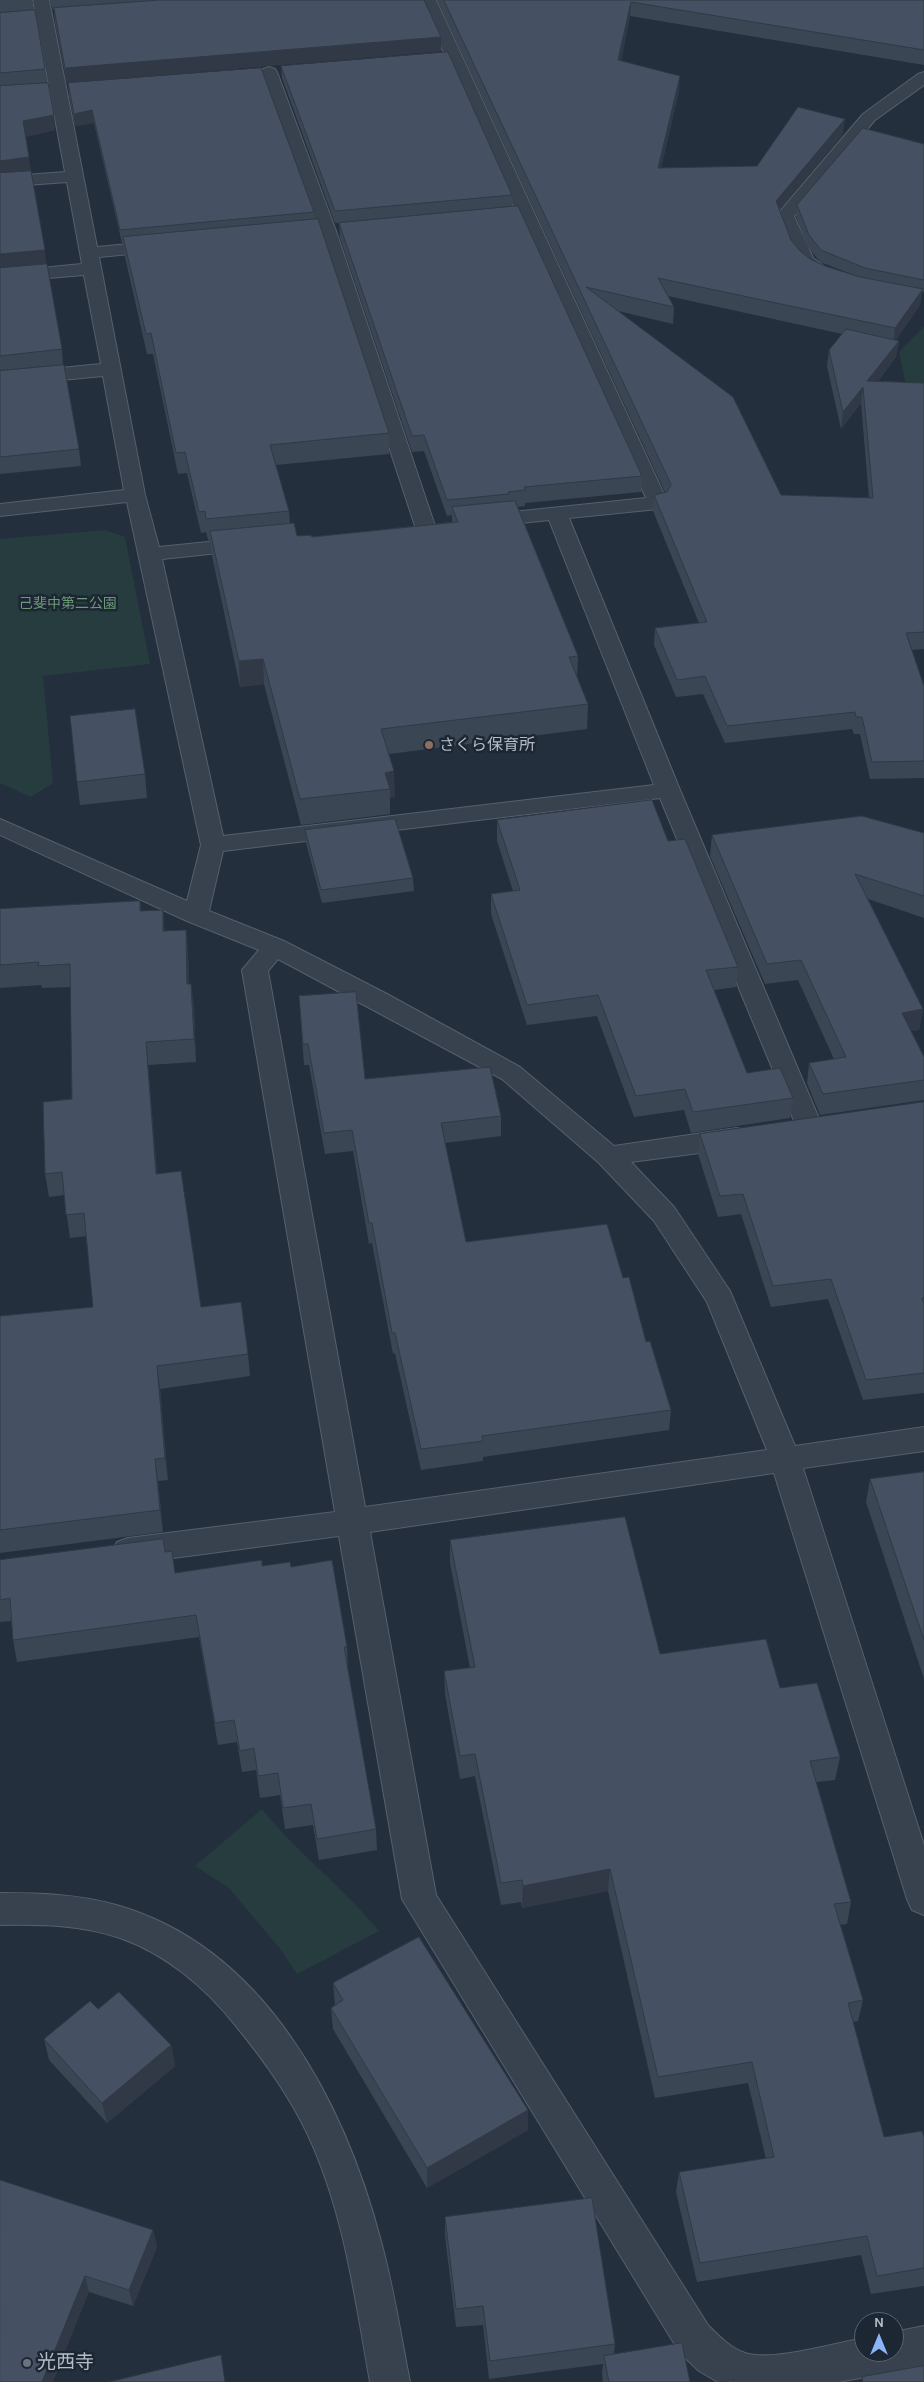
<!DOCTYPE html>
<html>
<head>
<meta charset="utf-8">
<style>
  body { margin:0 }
  #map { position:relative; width:924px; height:2382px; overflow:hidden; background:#242f3e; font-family:Karla,sans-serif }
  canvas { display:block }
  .north { position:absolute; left:854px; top:2312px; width:50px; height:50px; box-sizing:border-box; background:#1d2633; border:1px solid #59626f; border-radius:50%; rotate:0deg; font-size:14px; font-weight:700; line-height:20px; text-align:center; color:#b4bcc9 }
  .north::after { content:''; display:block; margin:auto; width:18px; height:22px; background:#8ab4f8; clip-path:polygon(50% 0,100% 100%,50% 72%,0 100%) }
</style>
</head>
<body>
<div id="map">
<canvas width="924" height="2382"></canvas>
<div class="north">N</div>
</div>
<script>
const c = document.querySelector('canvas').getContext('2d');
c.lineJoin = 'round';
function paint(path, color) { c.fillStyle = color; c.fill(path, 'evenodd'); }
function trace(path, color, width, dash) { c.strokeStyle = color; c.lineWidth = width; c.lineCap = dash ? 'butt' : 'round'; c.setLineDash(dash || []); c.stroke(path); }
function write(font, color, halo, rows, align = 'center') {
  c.font = font + ' Karla,"Noto Sans JP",sans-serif'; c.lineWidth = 5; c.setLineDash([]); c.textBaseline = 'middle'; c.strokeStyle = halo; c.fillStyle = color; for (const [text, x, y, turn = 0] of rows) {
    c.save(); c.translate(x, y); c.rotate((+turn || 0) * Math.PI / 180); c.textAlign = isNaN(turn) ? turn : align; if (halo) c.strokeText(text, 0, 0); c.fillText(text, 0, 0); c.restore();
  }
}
const green = new Path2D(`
  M924 327V394H908L899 352Z
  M105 530 125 537 150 664 43 676 53 783 31 797 0 783V539Z
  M262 1809C297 1853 343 1887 379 1931L297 1974 281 1950 229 1888 195 1866Z`);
const minor = new Path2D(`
  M33 0H49L97 247 161 241 167 242 170 246 167 250 161 251 99 257 145 495 159 547 247 538 254 540 257 544 254 548 247 550 162 559 223 836 654 785 549 520 484 527 477 525 474 521 477 517 484 515 646 498 420 0H436L668 503 665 507 658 509 569 518 680 790 823 1128 819 1135 810 1137 801 1135 797 1128 660 798 223 851 209 911 284 941 387 994 520 1067 614 1146 737 1128 747 1131 750 1138 747 1145 737 1148 631 1162 674 1207 730 1291 795 1446 924 1427V1451L803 1468 924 1845V1915L912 1910 907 1899 774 1473 370 1532 436 1895 708 2325C719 2336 730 2348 745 2353 771 2362 835 2343 864 2338V2352H894V2332L924 2326V2366L839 2382H718L699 2371 680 2353 402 1899 339 1536 128 1564 117 1560 112 1551 117 1542 128 1538 335 1512 242 970 259 950 187 921 0 835V819L187 901 201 845 127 502 0 516V504L124 490 103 376 0 386V374L101 364 84 275 0 282V272L82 264 67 182 0 187V177L65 172ZM278 959 502 1079 599 1163 654 1221 707 1302 767 1450 365 1507 268 971Z
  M269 67 275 69 277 72 336 231 435 526 432 530 425 532 418 530 415 526 318 231 261 72 263 69Z
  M924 72V85L875 120 794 216 813 258 836 275 833 279C801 287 786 238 776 216L863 114 918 74Z
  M0 1893C39 1893 78 1894 116 1905 266 1947 346 2105 382 2245 394 2290 401 2336 410 2382H370C355 2298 344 2211 307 2133 289 2095 263 2059 236 2026 206 1988 166 1954 120 1938 82 1925 40 1924 0 1925Z`);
const wall = new Path2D(`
  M0 0H32L34 10 45 69 47 83 55 130 25 137 46 264 62 349 63 365 79 449 81 466 0 474Z
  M50 0H424L441 37V51L67 83 55 23 54 10H53Z
  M437 0H924V65L630 16 621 61 679 91 661 168 757 166 843 134 779 210 791 240 799 250 810 259 825 266 854 275 820 262 807 246 796 216 797 205 924 144V292H922L920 305 896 340 899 341 896 357 878 381 924 383V649L912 650 924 686V778L870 779 860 734H854L852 729 725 743 703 694 676 697 654 645 655 628 699 623 653 511 654 495 665 492ZM668 296 842 334 829 350 827 366 841 429 861 403 869 498 781 495 618 311 673 324 674 307Z
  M281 66 512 195V207L642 476 641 492 525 503V506L518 507 578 656 577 677 588 704 587 729 389 754 395 797 390 798V814L301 825 264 684 240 687 212 556 210 540H208L206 532 201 533 187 473 178 474 153 354H147L125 257 123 243H122L94 123 75 126 69 96 68 83 314 212V220L389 433V454L276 465 289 511 290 523 297 536 312 537 452 522V515L447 516 424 451 412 452 340 238 339 223H335L282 78Z
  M145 774 147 798 80 805 77 782Z
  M497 820 668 841 738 967 736 987 714 990 747 1073 793 1098 790 1118 691 1133 684 1110 634 1117 597 1016 527 1025 491 914V894L513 891 497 841Z
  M305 830 413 878 414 891 322 903 306 843Z
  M924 833V918L868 899 923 1009 919 1030 911 1031 924 1057V1100L820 1115 807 1083 809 1063 834 1059 798 980 765 984 710 856 712 835Z
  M140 901 141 911 165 931 186 930 188 953 189 984H191L194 1007 196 1062 148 1065 157 1174 201 1307 248 1354 250 1376 160 1389 168 1480 158 1481 163 1532 0 1553V1316L93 1307 87 1236 70 1238 64 1195 49 1197 45 1174 72 1099 71 987 42 988 41 985 0 988V909Z
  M299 996 365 1079 501 1116V1136L445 1143 466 1242 623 1278 671 1410 669 1430 483 1457V1461L421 1470 395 1353 393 1354 372 1243 369 1244 353 1151 325 1154 309 1065H304Z
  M924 1102V1393L863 1400 828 1299 771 1307 741 1214 718 1217 698 1154 700 1134Z
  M924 1472V1679L866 1502 870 1479Z
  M450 1540 660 1654 780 1688 840 1757 835 1780 816 1782 851 1902 847 1924 840 1925 863 2000 858 2021 853 2022 884 2137H924V2286L871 2294 861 2255 697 2282 676 2192 679 2172 766 2159 748 2083 655 2098 608 1891 522 1908 521 1902 501 1905 475 1776 460 1779 445 1694 444 1671 470 1668 450 1563Z
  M165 1552 175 1573 262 1566 291 1567 347 1647 348 1669 376 1829 377 1850 319 1860 313 1825 285 1829 280 1795 260 1798 256 1770 242 1772 237 1742 218 1745 199 1637 17 1662 13 1640 11 1621 0 1622V1560Z
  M333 1983 528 2110V2130L427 2188 333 2029 331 2008 335 2005Z
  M98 2009 171 2045 175 2066 107 2123 49 2060 44 2039Z
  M0 2180 153 2230 157 2247 133 2306 89 2292Z
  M445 2217 615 2344 614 2354 690 2382H603L602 2374 603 2364 489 2379 483 2325 456 2327 445 2236Z`);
const shadedWall = new Path2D(`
  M631 2 630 16 618 75V60Z
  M441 37V51L67 83 65 68Z
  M680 76 679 91 657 184 658 168Z
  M92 110 94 123 75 126 74 114Z
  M54 115 55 130 25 137 23 121Z
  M845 119 843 134 774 217 776 201Z
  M29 157 31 173 0 177V161Z
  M45 250 46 266 0 270V254Z
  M923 289 920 305 893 345 895 328Z
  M899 341 896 357 865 397 867 381Z
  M863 387 861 403 841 429 843 412Z
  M263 659 264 684 240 687 239 661Z
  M394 771 395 797 390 798V789L385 773Z
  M163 910 165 933 163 931Z
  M186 930 188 953 190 1007 187 984Z
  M191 984 194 1007 196 1062 194 1039Z
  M923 1009 919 1030 899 1033 902 1013Z
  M146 1042 148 1065 159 1197 156 1174Z
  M157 1366 160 1389 168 1480 165 1458Z
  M155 1459 158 1481 163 1532 160 1510Z
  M610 1869 608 1891 522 1908 523 1886Z
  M171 2045 175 2066 107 2123 102 2103Z
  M528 2110V2130L427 2188V2168Z
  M153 2230 157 2247 133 2306 129 2290Z
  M85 2276 89 2292 53 2382H42Z`);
const building = new Path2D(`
  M160 0H424L441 37 65 68 54 8Z
  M444 0H924V50L631 2 618 60 680 76 658 168 757 166 798 107 845 119 776 201 791 240 799 250 810 259 825 266 860 277 923 289 895 328 658 278 674 307 586 287 733 397 781 495 873 498 863 387 843 412 829 350 846 329 899 341 867 381 924 383V632L906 633 924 686V761L872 762 862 717H856L855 712 727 726 705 676 677 680 655 628 707 622 654 495 667 492 671 485Z
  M35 10 45 69 0 73V13Z
  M448 52 512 195 335 211 281 66Z
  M261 68 314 212 120 230 92 110 74 114 68 83Z
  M48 83 54 115 23 121 29 157 0 161V86Z
  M863 128 924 144V280L865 268 821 250 809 235 797 205Z
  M31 171 45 250 0 254V173Z
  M518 206 642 476 524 487 525 490 508 492 509 494 447 500 424 435 412 436 339 223Z
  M318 219 389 433 270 445 289 511 206 519 205 511 199 512 185 452 176 453 151 333 146 334 123 237Z
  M47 264 62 349 0 356V268Z
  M64 365 79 449 0 457V371Z
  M515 501 578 656 569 657 588 704 381 729 394 771 385 773 390 789 300 799 263 659 239 661 210 531 294 523 297 536 311 535 312 537 458 522 452 507Z
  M135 709 145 774 77 782 70 716Z
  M652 800 668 841 685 839 738 967 706 970 747 1073 780 1068 793 1098 693 1112 685 1089 636 1096 598 995 527 1005 491 894 520 890 497 820Z
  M862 816 924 833V896L855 874 923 1009 902 1013 924 1057V1080L823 1094 809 1063 846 1057 801 960 767 964 712 835Z
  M395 819 413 878 321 890 305 830Z
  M140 901V911L163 910V931L186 930 187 984H191L194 1039 146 1042 156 1174 181 1171 201 1307 241 1302 248 1354 157 1366 165 1458 155 1459 160 1510 0 1530V1316L93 1307 84 1213 66 1215 62 1172 45 1174 43 1102 72 1099 70 964 38 966 39 962 0 965V909Z
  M356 992 365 1079 490 1067 501 1116 441 1123 466 1242 607 1224 623 1278 629 1277 646 1342 650 1341 671 1410 482 1436 483 1441 421 1449 395 1333H392L372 1223H369L352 1130 324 1133 308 1044H303L299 996Z
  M924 1102V1298H922L924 1304V1373L866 1380 831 1279 773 1286 743 1194 720 1196 700 1134Z
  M924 1472V1640L870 1479Z
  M625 1517 660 1654 766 1639 780 1688 817 1683 840 1757 810 1761 851 1902 834 1904 863 2000 848 2003 884 2137 922 2131 924 2137V2268L877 2276 867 2236 700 2263 679 2172 774 2157 752 2062 658 2077 610 1869 523 1886 522 1880 501 1883 475 1754 460 1756 444 1671 475 1667 450 1540Z
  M163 1539 165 1552 172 1551 175 1573 262 1560V1566L290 1562 291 1567 332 1560 347 1647H344L376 1829 317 1839 311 1804 283 1808 278 1773 258 1776 254 1748 240 1751 234 1720 215 1723 196 1615 13 1640 10 1598 0 1600V1560Z
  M419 1937 528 2110 427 2168 331 2008 343 2000 333 1983Z
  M119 1992 171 2045 102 2103 44 2039 90 2001 98 2009Z
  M0 2180 153 2230 129 2290 85 2276 42 2382H0Z
  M592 2198 615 2344 490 2361 483 2306 456 2309 445 2217Z
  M682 2343 690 2382H609L604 2356Z
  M221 2355 225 2382H109Z
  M924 2366V2382H863L862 2377Z
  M733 2380V2382H721Z`);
const markers = [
  [429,745,5,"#8d6e63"],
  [27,2363,5,"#6b7280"]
];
const farParknames = [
  ["己斐中第二公園",68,604]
];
const poiNames = [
  ["さくら保育所",439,745]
];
const nearPoinames = [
  ["光西寺",37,2363]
];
paint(green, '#263c3f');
trace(minor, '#565f6c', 2);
paint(minor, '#38414e');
paint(wall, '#3b4654');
paint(shadedWall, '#303945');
paint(building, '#455162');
trace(building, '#303945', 1);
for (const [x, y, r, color] of markers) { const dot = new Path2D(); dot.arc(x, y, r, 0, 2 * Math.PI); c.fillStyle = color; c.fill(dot); trace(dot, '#1d2633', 2); }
write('14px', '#6b9a76', '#1d2633', farParknames);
write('16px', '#b4bcc9', '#1d2633', poiNames, 'left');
write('19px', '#b4bcc9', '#1d2633', nearPoinames, 'left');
</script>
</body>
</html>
